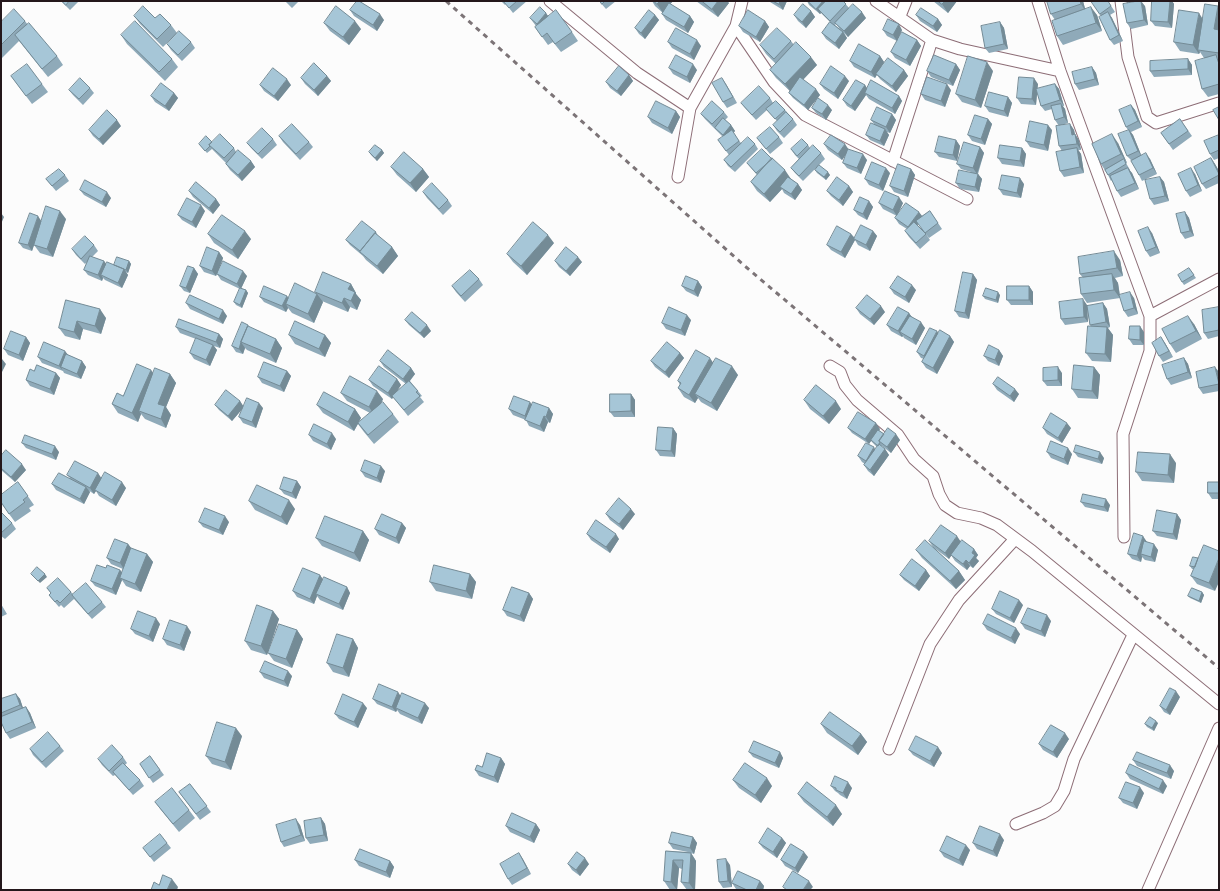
<!DOCTYPE html>
<html>
<head>
<meta charset="utf-8">
<style>
  body { margin:0 }
  #map { position:relative; width:1220px; height:891px; overflow:hidden; background:#fcfcfc; font-family:Commissioner,sans-serif }
  canvas { display:block }
  .frame { position:absolute; inset:0; border:2px solid #24171b; pointer-events:none }
</style>
</head>
<body>
<div id="map">
<canvas width="1220" height="891"></canvas>
<div class="frame"></div>
</div>
<script>
const c = document.querySelector('canvas').getContext('2d');
c.lineJoin = 'round';
function trace(path, color, width, dash) { c.strokeStyle = color; c.lineWidth = width; c.lineCap = dash ? 'butt' : 'round'; c.setLineDash(dash || []); c.stroke(path); }
function paint(path, color) { c.fillStyle = color; c.fill(path, 'evenodd'); }
const street = new Path2D(`
  M550 1 637 73 690 108
  M742 1 736 26 774 82 805 115 967 199
  M876 1 932 40 960 49 1060 71
  M1038 1 1060 71 1150 316V351L1123 434 1124 537
  M1121 1 1128 57 1147 117 1156 123 1219 103
  M900 16 906 1
  M893 161 932 40
  M678 177 690 108 736 26
  M1150 316 1219 279
  M830 366 840 372 845 385 857 400 898 435 914 459 933 476 939 494 945 505 957 513 981 518 997 525 1032 551 1219 704
  M889 749 930 644 959 600 1015 539
  M1016 824 1043 813 1055 806 1064 791 1074 759 1133 635
  M1148 890 1219 728`);
const rail = new Path2D(`
  M446 1 746 267 1219 668`);
const wall = new Path2D(`
  M61 1H79L70 10Z
  M285 1H299L292 8Z
  M501 1H527L513 13 506 4 505 5Z
  M599 1H616L606 9Z
  M652 1H673L670 4 690 16 694 22 688 33 666 20 662 14 663 13 655 6Z
  M696 1H727L729 3 718 17Z
  M769 1H787L783 10 770 2Z
  M807 1H843L849 8 866 18 848 37 844 33 847 38 839 49 826 39 822 33 830 22 821 13 820 14 809 5ZM836 24 840 29 835 25Z
  M933 1H957L948 13Z
  M1047 1H1083L1085 9 1097 15 1102 31 1063 45 1057 36 1055 20 1051 14Z
  M1091 1H1108L1115 12 1110 15 1112 18 1123 41 1114 45 1110 40 1101 16Z
  M1152 1H1172L1174 4 1172 28 1155 26 1151 21Z
  M1145 6 1148 25 1131 29 1127 23Z
  M1219 8V94L1208 97 1202 89 1205 59 1204 58 1200 52 1199 54 1180 51 1174 42 1203 19Z
  M350 10 384 20 377 31 354 16Z
  M811 11 815 17 806 28 798 21 794 15Z
  M546 13 548 16 572 32 578 41 561 52 553 42 548 45 535 27 536 26 530 18Z
  M655 15 659 20 645 39 639 34 635 28Z
  M916 15 938 19 942 25 937 32 920 21Z
  M134 16 155 18 171 25 177 33 163 47 140 24Z
  M25 21 28 25 57 56 63 65 48 77 19 41 1 59V22Z
  M765 21 769 27 760 42 743 32 739 26Z
  M1000 22 1004 28 1008 49 989 53 985 48Z
  M324 23 361 29 349 45 330 31Z
  M883 30H902L897 40H917L921 46 910 66 895 58 891 52 897 41 887 36Z
  M121 35 172 59 178 67 165 81 127 44Z
  M791 41 794 45 817 65 803 80 820 95 808 110 793 98 789 93 790 91 776 78 770 70 776 64 766 54 760 45Z
  M191 42 195 48 182 61 171 50 167 44Z
  M668 42 701 46 694 60 672 48Z
  M880 56 884 62 881 67 904 70 908 76 896 92 880 79 877 75 875 78 854 67 850 61Z
  M1188 59 1192 65V75L1154 77 1150 71Z
  M956 64 960 70 953 86 931 77 927 71Z
  M1092 67 1096 73 1099 85 1079 90 1075 84Z
  M669 68 697 70 690 83 673 74Z
  M993 71 981 108 962 102 956 94Z
  M629 75 633 81 621 96 610 88 606 82Z
  M11 76 42 84 48 92 32 104Z
  M327 76 331 81 318 96 305 84 301 78Z
  M722 78 737 103 727 108 723 102Z
  M849 81 838 99 824 89 820 84Z
  M1038 84 1037 89 1055 84 1059 89 1064 106H1063L1065 109 1068 123 1059 126 1055 120 1052 109 1045 111 1041 106 1037 91 1036 105 1021 104 1017 98Z
  M260 85H291L278 101 264 91Z
  M865 85 867 89 899 96 902 101 895 114 869 99 866 95 855 111 847 106 843 100Z
  M90 88 94 93 83 105 73 95 69 90Z
  M951 90 945 107 925 100 921 94Z
  M174 93 178 98 169 111 155 102 151 96Z
  M1008 97 1012 103 1008 117 989 112 985 106Z
  M770 98 773 103 785 110 793 119 797 125 784 138 777 131 773 125 777 121 767 110 756 120 745 108 741 103Z
  M1131 105 1135 110 1142 127 1131 132 1133 135 1141 155 1150 159 1157 174 1142 181 1132 161 1127 156 1128 130 1126 127Z
  M812 108 832 110 826 120 816 113Z
  M676 111 680 117 672 134 652 123 648 117Z
  M724 112 728 117 725 120 731 125 735 131 733 133 741 143 755 144 758 149 735 172 728 166 724 160 729 155 718 140 723 137 705 119 701 114Z
  M892 114 896 120 890 133 887 132 889 135 884 146 870 140 866 135 874 124 871 120Z
  M988 119 992 124 985 145 972 141 968 135Z
  M1180 119 1192 136 1173 150 1161 133Z
  M1070 124 1074 130 1075 134 1079 140 1081 150H1078L1081 154 1084 173 1064 177 1060 171 1062 151 1059 146Z
  M121 126 103 145 93 136 89 130Z
  M1052 130 1048 151 1030 147 1026 141Z
  M1219 135V158L1214 160 1210 154Z
  M279 136 309 142 313 147 300 160 283 142Z
  M779 137 783 143 770 154 757 138Z
  M273 139 277 145 262 159 251 148 247 143Z
  M956 140 960 146 957 161 939 157 935 152Z
  M212 142 234 148 236 152 251 161 255 167 242 181 230 170 226 164V163L212 149 207 153 199 144Z
  M1118 143 1127 163H1126L1130 170V171L1132 173 1139 189 1121 197 1117 191 1112 180 1111 181 1108 175 1101 164Z
  M824 144 848 149 867 160 861 174 847 168 843 163 847 153 842 160 828 150Z
  M808 145 810 148 821 153 825 159 819 165 830 175 826 180 817 173 815 170 819 165 803 181 795 173 791 168 799 159 795 155 791 149Z
  M980 147 984 153 978 174 982 179 979 192 960 189 956 183 971 172 961 169 957 164Z
  M1022 148 1026 154 1024 167 1002 164 998 158Z
  M382 150 384 153 377 161 371 155 369 152Z
  M1211 158 1215 164 1219 171V183L1206 189 1202 184Z
  M772 159 791 179 798 184 802 190 795 200 784 193 782 189 770 202 757 191 751 182 757 175 747 163Z
  M391 167 423 169 429 177 416 192 397 175Z
  M911 169 915 175 908 197 894 192 890 186Z
  M890 173 883 191 869 185 865 179Z
  M1195 174 1202 191 1190 197 1186 191Z
  M65 175 69 181 56 191 46 179Z
  M1160 177 1164 182 1169 201 1154 205 1150 199Z
  M1024 184 1021 198 1003 195 999 189Z
  M849 186 853 192 843 206 831 196 827 191Z
  M80 190 111 198 106 207 84 195Z
  M189 191 216 199 220 205 213 214 193 197Z
  M423 192 448 200 452 206 443 215 427 198Z
  M869 201 873 207 867 220 858 215 854 210Z
  M879 203H903L897 216 883 209Z
  M205 211 196 228 182 220 178 215Z
  M930 211 942 229 929 238 918 223 917 225 926 234 930 240 920 249 909 237 905 231 907 229 899 224 895 218 922 216Z
  M1185 212 1189 218 1194 236 1185 239 1181 233Z
  M66 219 53 257 40 253 34 245 36 239 32 251 23 248 19 243 41 221Z
  M873 231 877 236 870 251 858 245 855 240 845 258 831 250 827 245 851 234 855 238Z
  M376 232 378 236 392 247 398 256 383 274 366 260 363 256 350 245 346 240Z
  M1152 233 1160 253 1150 257 1146 251Z
  M208 234 251 239 238 259 214 243Z
  M554 243 527 275 513 262 507 254Z
  M94 245 98 251 92 257 104 261 106 264 114 265 129 261 131 264 128 273 126 272 128 275 122 288 105 280 103 278 102 281 88 275 84 270 87 262 85 264 76 255 72 249Z
  M219 252 223 258 218 272 247 276 241 288 246 290 248 293 242 308 236 305 234 302 240 289 221 280 217 274 216 276 204 272 200 266Z
  M1120 260 1123 276 1115 278 1118 283 1120 295 1134 298 1138 314 1128 317 1124 311 1120 296V298L1087 303 1081 294 1083 278 1080 274Z
  M555 261 582 262 570 276 559 267Z
  M194 268 198 274 190 293 184 291 180 286Z
  M1189 268 1196 278 1184 285 1182 282Z
  M973 274 977 280 969 319 959 317 955 311Z
  M479 279 483 285 465 302 456 292 452 286Z
  M698 281 702 287 698 297 686 291 682 286Z
  M351 284 356 293V294L361 300 357 310 350 307 348 312 322 301 323 302 314 323 292 313 288 308 286 312 264 302 260 297 287 296 288 298 316 293 315 292Z
  M1029 286 1033 292V305H1011L1007 300Z
  M890 288 916 290 909 303 894 294Z
  M1000 295 998 303 985 299 983 296Z
  M66 300 106 318 101 334 83 329 80 340 65 336 59 328Z
  M186 303 227 316 223 324 190 309Z
  M1103 303 1107 309 1110 327 1108 328 1113 335 1111 362 1092 361 1086 353 1091 326 1090 325 1087 310 1088 322 1065 325 1061 319 1087 305V306Z
  M1219 307V336L1208 339 1204 333Z
  M856 308 885 312 874 325 860 314Z
  M909 313 911 316 925 328 916 345 904 338 903 336 902 337 891 331 887 325Z
  M405 320 431 331 424 338 409 325Z
  M691 320 685 336 666 329 662 323Z
  M1194 324 1202 339 1176 353 1170 344Z
  M248 325 250 328 276 339 282 348 276 363 247 350 245 348 243 354 236 352 232 346Z
  M176 327 219 334 223 339 220 348 214 346 217 350 210 366 194 359 190 353 196 339 180 333Z
  M1144 332V345H1133L1129 339Z
  M938 333 950 336 954 342 937 374 926 368 922 362 924 359 921 358 917 352Z
  M289 335H325L331 343 325 357 295 344Z
  M26 337 30 343 23 361 8 355 4 349Z
  M1161 337 1165 343 1173 357 1163 362 1159 356Z
  M999 350 1003 356 999 366 988 361 984 356Z
  M680 353 684 358 669 378 655 367 651 361Z
  M68 355 82 361 86 367 81 379 64 373 63 371 42 363 38 357Z
  M1184 358 1188 364 1192 378 1171 385 1167 379Z
  M380 361 411 368 415 374 410 381 422 396 420 397 424 402 408 416 393 397 392 399 373 386 369 380 397 379 401 385 396 392 406 384 384 367Z
  M713 363 738 375 717 411 701 402 698 398 695 403 684 397 678 388 680 385 678 381Z
  M1094 367 1100 375 1098 399 1078 398 1072 389Z
  M34 371 56 373 60 378 54 395 30 386 26 380Z
  M287 371 291 376 284 392 262 383 258 377Z
  M1219 372V391L1203 394 1199 388Z
  M153 373 170 374 176 383 166 407 171 415 166 428 145 419 141 414 138 422 118 413 112 404Z
  M1062 373V386H1047L1043 381Z
  M993 384 1019 394 1014 402 997 390Z
  M341 393 383 399 381 404 393 414 399 422 374 444 364 432 358 424 354 431 323 413 317 405 355 409 361 418 358 423 370 413 347 401Z
  M631 394 635 400V417H614L610 412Z
  M804 400 841 409 829 424 810 409Z
  M240 401 243 407 263 408 256 428 243 423 239 417 243 408 232 421 219 410 215 405Z
  M532 404 549 408 553 414 550 423 548 422 544 432 529 426 526 420 513 415 509 409Z
  M673 428 677 434 675 457 660 456 656 450Z
  M848 428 880 429 879 430 884 434 900 440 891 453 882 446H881L885 449 889 455 874 476 868 471 864 465 865 464 862 462 858 456 875 450 877 447 871 441 869 444 852 433Z
  M1043 428H1071L1062 443 1047 434Z
  M309 435 336 439 331 450 313 441Z
  M22 443 59 452 56 460 26 448Z
  M1047 452 1072 454 1068 465 1051 458Z
  M1074 452 1104 458 1102 464 1078 457Z
  M1 456 26 470 15 482 1 470Z
  M1176 463 1174 483 1142 481 1136 472Z
  M361 471H385L381 483 365 477Z
  M67 475 102 478 126 488 116 506 99 496 96 491 94 494 88 490 90 492 84 504 56 490 52 484 70 478Z
  M297 481 301 487 296 499 284 494 280 489Z
  M18 482 34 505 29 508 31 511 15 522 1 503Z
  M1219 482V499H1212L1208 493Z
  M249 501 295 509 287 525 255 510Z
  M1081 502 1110 505 1108 512 1085 507Z
  M1 512 12 523 16 529 5 539 1 536Z
  M606 514H635L623 530 610 520Z
  M1177 514 1181 520 1177 540 1157 536 1153 531Z
  M199 522H229L223 535 203 527Z
  M402 523 406 528 399 544 379 535 375 529Z
  M363 531 369 540 360 562 322 546 316 538Z
  M587 534 619 539 610 553 591 540Z
  M929 541H961L974 549 978 555 976 558 979 561 973 568 970 566 967 570 955 561 951 555 949 559 934 548 959 571 965 580 956 589 922 558 916 550 933 547Z
  M1147 542 1158 550 1155 562 1145 560 1142 557 1141 562 1132 559 1128 554Z
  M128 544 131 548 147 554 153 562 141 592 126 586 122 580 116 595 95 586 91 581 120 570 122 573 123 569 111 564 107 558Z
  M1198 558 1215 591 1197 584 1191 576 1194 569H1192L1190 566Z
  M926 570 930 576 919 591 904 580 900 575Z
  M470 574 476 582 472 599 436 591 430 582Z
  M320 575 323 580 347 587 350 593 343 610 320 600 317 596 314 604 297 597 293 591Z
  M47 588 71 592 73 594 102 602 106 607 92 619 74 599 64 608 61 605 59 607 53 600 49 595 51 593Z
  M1202 592 1204 595 1201 603 1190 598 1188 596Z
  M529 593 533 599 524 622 507 616 503 610Z
  M1 604 7 614 1 617Z
  M1023 605 1014 623 996 614 992 609Z
  M273 611 279 619 267 655 251 650 245 641Z
  M1051 621 1045 637 1025 629 1021 623Z
  M160 624 153 642 135 634 131 629Z
  M983 624 1020 634 1015 644 987 630Z
  M297 630 303 639 292 668 274 661 268 653Z
  M191 632 184 651 167 645 163 639Z
  M353 639 358 648 349 677 333 672 327 663Z
  M260 672 292 676 288 687 264 678Z
  M16 694 20 699 23 708 26 707 30 713 36 728 10 739 6 733 1 722V699Z
  M401 696 429 708 422 724 400 714 397 710 396 712 377 704 373 699Z
  M1180 697 1170 715 1164 712 1160 706Z
  M367 708 358 728 339 719 335 714Z
  M1158 723 1154 731 1147 727 1145 724Z
  M821 724 861 734 867 742 858 755 827 733Z
  M242 736 231 770 212 764 206 756Z
  M1069 739 1057 758 1043 750 1039 744Z
  M60 746 64 751 46 768 33 755 30 749Z
  M909 750 942 753 934 767 913 755Z
  M749 752H780L783 758 779 768 753 757Z
  M150 756 164 775 153 783 140 764Z
  M123 757 127 763 125 765 140 780 144 786 133 795 115 775 113 776 102 765 98 759Z
  M501 758 505 764 498 783 479 776 475 770Z
  M1133 760 1174 771 1171 779 1137 766Z
  M1126 773 1167 786 1163 794 1130 779Z
  M733 780 772 786 761 803 739 788Z
  M190 784 211 812 200 820 179 792Z
  M831 786 852 788 847 799 840 795 838 793 835 791Z
  M1144 793 1137 809 1123 803 1119 798Z
  M798 794 842 814 833 826 804 802Z
  M155 802 189 810 195 818 179 832 161 810Z
  M321 818 325 824 328 841 310 844 306 838Z
  M536 824 540 830 534 843 510 832 506 826Z
  M300 825 305 841 284 847 281 842Z
  M693 837 697 843 694 854 691 853 696 861 695 890H687L681 882 682 869 679 868 677 890H670L664 881 666 851 688 852 673 849 669 843Z
  M782 838 786 843 777 858 763 848 759 843Z
  M1004 840 997 857 977 849 973 843Z
  M167 843 171 848 154 862 143 848Z
  M970 850 963 866 944 857 940 851Z
  M519 853 531 874 512 885 508 879Z
  M808 857 798 873 785 866 781 860Z
  M355 860 390 861 394 867 390 878 359 866Z
  M568 864H589L580 876 572 870Z
  M730 865 732 887 723 888 719 882Z
  M760 881 764 886 763 890H738L736 889 732 883Z`);
const shadedWall = new Path2D(`
  M660 1H673L663 13 657 4Z
  M718 1H727L729 3 718 17 712 9Z
  M780 1H787L783 10 779 4Z
  M823 1H832L818 9 821 13 820 14 816 9Z
  M945 1H957L948 13 942 4Z
  M1080 1H1083L1086 12 1081 4Z
  M1141 1 1145 6 1148 25 1144 20Z
  M1170 1H1172L1174 4 1172 28 1168 22Z
  M1218 6 1219 8V36L1214 29Z
  M1091 7 1097 15 1102 31 1096 23Z
  M811 11 815 17 806 28 802 22Z
  M862 12 866 18 848 37 844 31Z
  M1108 12 1112 18 1123 41 1119 35Z
  M546 13 550 19 541 30 537 24Z
  M1199 13 1204 21 1198 50 1200 52 1199 54 1193 45Z
  M380 14 384 20 377 31 373 25Z
  M655 15 659 20 645 39 641 33Z
  M690 16 694 22 688 33 684 27Z
  M938 19 942 25 937 32 933 26Z
  M355 21 361 29 349 45 343 37Z
  M765 21 769 27 760 42 756 37Z
  M1000 22 1004 28 1008 49 1004 44Z
  M899 24 902 30 897 41 893 35Z
  M843 32 847 38 839 49 835 43Z
  M697 40 701 46 694 60 690 54Z
  M917 40 921 46 910 66 906 60Z
  M880 56 884 62 875 78 871 72Z
  M811 57 817 65 791 92 785 84Z
  M1188 59 1192 65V75L1188 69Z
  M987 62 993 71 981 108 975 100Z
  M693 64 697 70 690 83 687 77Z
  M956 64 960 70 953 86 949 80Z
  M1092 67 1096 73 1099 85 1095 79Z
  M904 70 908 76 896 92 892 86Z
  M629 75 633 81 621 96 617 91Z
  M327 76 331 81 318 96 314 90Z
  M845 76 849 81 838 99 834 93Z
  M722 78 726 84 737 103 733 97Z
  M1034 78 1038 84 1036 105 1032 99Z
  M287 79 291 85 278 101 274 96Z
  M947 84 951 90 945 107 941 101Z
  M1055 84 1059 89 1064 106 1060 100Z
  M865 85 869 91 865 93 866 95 855 111 851 106Z
  M816 89 820 95 808 110 804 105Z
  M174 93 178 98 169 111 165 106Z
  M899 96 902 101 895 114 892 108Z
  M1008 97 1012 103 1008 117 1004 111Z
  M1061 104 1065 109 1068 123 1064 117Z
  M828 105 832 110 826 120 822 114Z
  M1131 105 1135 110 1142 127 1138 121Z
  M676 111 680 117 672 134 668 128Z
  M892 114 896 120 890 133 886 127Z
  M988 119 992 124 985 145 981 139Z
  M117 120 121 126 103 145 99 139Z
  M1070 124 1074 130 1076 140 1072 135Z
  M731 125 735 131 727 140 723 135Z
  M1048 125 1052 130 1048 151 1044 145Z
  M885 129 889 135 884 146 880 141Z
  M1129 130 1133 135 1142 157 1138 151Z
  M1075 134 1079 140 1081 150 1077 144Z
  M1112 134 1118 143 1127 163 1121 154Z
  M956 140 960 146 957 161 953 155Z
  M845 144 849 150 842 160 838 154Z
  M980 147 984 153 977 174 973 168Z
  M1022 148 1026 154 1024 167 1020 161Z
  M1077 148 1081 154 1084 173 1080 167Z
  M382 150 384 153 377 161 375 158Z
  M1146 153 1150 159 1157 174 1153 168Z
  M863 154 867 160 861 174 857 168Z
  M1211 158 1215 164 1219 171V174Z
  M251 161 255 167 242 181 238 175Z
  M886 168 890 173 883 191 879 185Z
  M1128 168 1132 173 1139 189 1135 183Z
  M1191 168 1195 174 1202 191 1198 185Z
  M423 169 429 177 416 192 410 183Z
  M911 169 915 175 908 197 904 191Z
  M785 170 791 179 783 189 780 187 782 189 770 202 764 194Z
  M828 172 830 175 826 180 824 177Z
  M978 174 982 179 979 192 975 187Z
  M1160 177 1164 182 1169 201 1165 196Z
  M1020 178 1024 184 1021 198 1017 193Z
  M798 184 802 190 795 200 791 194Z
  M849 186 853 192 843 206 839 200Z
  M107 192 111 198 106 207 102 202Z
  M899 197 903 203 897 216 893 210Z
  M216 199 220 205 213 214 209 208Z
  M869 201 873 207 867 220 863 214Z
  M201 205 205 211 196 228 192 222Z
  M60 211 66 219 53 257 47 249Z
  M919 212 923 217 912 233 908 227Z
  M1185 212 1189 218 1194 236 1190 231Z
  M1 213 4 217 1 224Z
  M38 216 42 222 32 251 28 245Z
  M1148 227 1152 233 1160 253 1156 247Z
  M245 231 251 239 238 259 232 250Z
  M873 231 877 236 870 251 866 245Z
  M851 234 855 239H854L855 240 845 258 841 252Z
  M548 235 554 243 527 275 521 266Z
  M392 247 398 256 383 274 377 266Z
  M1114 251 1120 260 1123 276 1117 268Z
  M219 252 223 258 216 276 212 271Z
  M578 257 582 262 570 276 566 271Z
  M104 261 108 267 101 275 103 278 102 281 98 275Z
  M129 261 131 264 128 273 126 270Z
  M194 268 198 274 190 293 186 288Z
  M124 269 128 275 122 288 118 283Z
  M243 271 247 276 241 289 237 284Z
  M973 274 977 280 969 319 965 313Z
  M1112 274 1118 283 1120 298 1114 290Z
  M698 281 702 287 698 297 694 291Z
  M351 284 356 293V294L361 300 357 310 351 301 348 289Z
  M912 285 916 290 909 303 905 297Z
  M1029 286 1033 292V305L1029 300Z
  M246 290 248 293 242 308 240 305Z
  M998 292 1000 295 998 303 996 300Z
  M1130 292 1134 298 1138 314 1134 308Z
  M317 294 323 302 314 323 308 314Z
  M287 296 291 302 286 304 288 308 286 312 282 306Z
  M344 298 350 307 348 312 342 303Z
  M1083 299 1087 305 1088 322 1084 317Z
  M1103 303 1107 309 1110 327 1106 322Z
  M881 306 885 312 874 325 870 319Z
  M100 309 106 318 101 334 95 326Z
  M223 310 227 316 223 324 219 319Z
  M909 313 913 319 900 332 903 336 902 337 898 331Z
  M687 315 691 320 685 336 681 330Z
  M1188 316 1194 324 1202 339 1196 331Z
  M77 321 83 329 80 340 74 332Z
  M921 322 925 328 916 345 912 339Z
  M427 325 431 331 424 338 420 333Z
  M1140 326 1144 332V345L1140 340Z
  M1107 327 1113 335 1111 362 1105 354Z
  M937 331 941 337 928 362 924 356Z
  M219 334 223 339 220 348 216 342Z
  M325 335 331 343 325 357 319 349Z
  M950 336 954 342 937 374 933 368Z
  M26 337 30 343 23 361 19 355Z
  M1161 337 1165 343 1173 357 1169 351Z
  M276 339 282 348 276 363 270 354Z
  M241 342 245 348 243 354 239 349Z
  M213 345 217 350 210 366 206 360Z
  M999 350 1003 356 999 366 995 360Z
  M65 351 69 356 61 367 63 371 59 366Z
  M680 353 684 358 669 378 665 372Z
  M710 358 716 367 695 394 698 398 695 403 689 395Z
  M1184 358 1188 364 1192 378 1188 372Z
  M2 359 6 364 1 374V361Z
  M82 361 86 367 81 379 77 374Z
  M732 366 738 375 717 411 711 403Z
  M1058 367 1062 373V386L1058 380Z
  M1094 367 1100 375 1098 399 1092 391Z
  M1215 367 1219 372V384Z
  M411 368 415 374 407 384 403 379Z
  M151 370 157 378 139 411 141 414 138 422 132 413Z
  M287 371 291 376 284 392 280 386Z
  M56 373 60 378 54 395 50 389Z
  M170 374 176 383 166 407 171 415 166 428 161 419 158 404Z
  M397 379 401 385 392 399 388 393Z
  M1015 389 1019 394 1014 402 1010 396Z
  M377 391 383 399 375 416 369 407Z
  M631 394 635 400V417L631 411Z
  M240 401 244 407 232 421 228 416Z
  M836 401 841 409 829 424 823 416Z
  M530 402 534 408 529 421 525 416Z
  M259 403 263 408 256 428 252 422Z
  M549 408 553 414 550 423 546 417Z
  M355 409 361 418 354 431 348 422Z
  M544 416 548 422 544 432 540 426Z
  M876 423 880 429 872 441 871 440V441L869 444 865 439Z
  M1067 423 1071 428 1062 443 1058 438Z
  M673 428 677 434 675 457 671 451Z
  M332 433 336 439 331 450 327 444Z
  M896 434 900 440 891 453 887 447Z
  M55 446 59 452 56 460 52 454Z
  M874 447 877 453 870 467 866 461Z
  M1068 448 1072 454 1068 465 1064 459Z
  M885 449 889 455 874 476 870 470Z
  M1100 452 1104 458 1102 464 1098 459Z
  M1170 454 1176 463 1174 483 1168 475Z
  M22 464 26 470 15 482 11 477Z
  M381 466 385 471 381 483 377 478Z
  M98 473 102 479 95 490 96 491 94 494 90 488Z
  M297 481 301 487 296 499 292 493Z
  M122 482 126 488 116 506 112 500Z
  M86 487 90 492 84 504 80 499Z
  M1106 499 1110 505 1108 512 1104 507Z
  M289 500 295 509 287 525 281 517Z
  M631 509 635 514 623 530 619 524Z
  M1177 514 1181 520 1177 540 1173 534Z
  M225 516 229 522 223 535 219 530Z
  M402 523 406 528 399 544 396 538Z
  M363 531 369 540 360 562 354 553Z
  M616 534 619 539 610 553 606 547Z
  M957 536 961 542 949 559 945 553Z
  M1143 536 1147 542 1141 554 1142 557 1141 562 1137 556Z
  M128 544 132 549 124 569 120 563Z
  M1154 544 1158 550 1155 562 1151 557Z
  M974 549 978 555 976 558 979 561 973 568 969 563 972 553Z
  M147 554 153 562 141 592 135 584Z
  M1219 558V582L1215 591 1209 583Z
  M966 560 970 566 967 570 963 564Z
  M120 570 124 575 120 578 122 580 116 595 112 589Z
  M926 570 930 576 919 591 915 586Z
  M959 571 965 580 956 589 950 581Z
  M45 574 47 577 40 583 38 581Z
  M470 574 476 582 472 599 466 591Z
  M320 575 324 581 316 594 317 596 314 604 310 599Z
  M347 587 350 593 343 610 339 604Z
  M1202 592 1204 595 1201 603 1199 601Z
  M529 593 533 599 524 622 520 616Z
  M1019 600 1023 605 1014 623 1010 618Z
  M273 611 279 619 267 655 261 646Z
  M1047 615 1051 621 1045 637 1041 631Z
  M156 618 160 624 153 642 149 636Z
  M187 626 191 632 184 651 180 645Z
  M1016 628 1020 634 1015 644 1011 638Z
  M297 630 303 639 292 668 286 659Z
  M353 639 358 648 349 677 343 668Z
  M288 671 292 676 288 687 284 681Z
  M1176 691 1180 697 1170 715 1166 710Z
  M398 692 402 698 396 708 397 710 396 712 392 707Z
  M16 694 20 699 24 711 20 705Z
  M363 703 367 708 358 728 354 722Z
  M425 703 429 708 422 724 418 718Z
  M26 707 30 713 36 728 32 722Z
  M1156 721 1158 723 1154 731 1152 728Z
  M236 728 242 736 231 770 225 762Z
  M1065 733 1069 739 1057 758 1053 752Z
  M861 734 867 742 858 755 852 746Z
  M938 747 942 753 934 767 930 761Z
  M780 752 783 758 779 768 775 763Z
  M501 758 505 764 498 783 494 777Z
  M1170 765 1174 771 1171 779 1167 773Z
  M767 778 772 786 761 803 755 795Z
  M1163 780 1167 786 1163 794 1159 789Z
  M848 782 852 788 847 799 843 793Z
  M1140 787 1144 793 1137 809 1133 803Z
  M836 805 842 814 833 826 827 817Z
  M321 818 325 824 328 841 324 835Z
  M296 819 300 825 305 841 301 835Z
  M536 824 540 830 534 843 530 837Z
  M1000 834 1004 840 997 857 993 851Z
  M693 837 697 843 694 854 690 848Z
  M782 838 786 843 777 858 773 852Z
  M966 845 970 850 963 866 959 860Z
  M804 852 808 857 798 873 795 868Z
  M519 853 523 859 531 874 527 868Z
  M691 853 696 861 695 890H694L689 883Z
  M585 858 589 864 580 876 576 870Z
  M726 859 730 865 732 887 728 881Z
  M673 860 679 868 677 890 671 882Z
  M390 861 394 867 390 878 386 872Z
  M172 879 178 887 177 890H167Z
  M760 881 764 886 763 890H756Z
  M809 881 813 887 810 890H803Z`);
const building = new Path2D(`
  M62 1H69L66 5Z
  M357 1H359L380 14 373 25 350 10Z
  M505 1H517L509 8 504 2Z
  M600 1H605L602 4Z
  M654 1H660L657 4Z
  M702 1H718L712 9Z
  M773 1H780L779 4Z
  M808 1H823L816 9Z
  M826 1H843L846 4 830 21 818 9Z
  M938 1H945L942 4Z
  M1047 1H1080L1081 4 1051 14Z
  M1091 1H1108L1111 6 1100 14Z
  M1138 1H1141L1144 20 1127 23 1123 4Z
  M1152 1H1170L1168 22 1151 21Z
  M669 3 690 16 684 27 662 14Z
  M803 4 811 11 802 22 794 15Z
  M853 4 862 12 844 31 835 23Z
  M1205 4 1218 6 1214 29 1219 30V53L1198 50Z
  M143 6 155 18 160 14 171 25 157 39 134 16Z
  M336 6 355 21 343 37 324 23Z
  M540 7 546 13 537 24 530 18Z
  M1091 7 1096 23 1057 36 1052 21Z
  M921 8 938 19 933 26 916 15Z
  M14 9 25 21 1 45V22Z
  M556 10 572 32 555 44 547 33 542 37 535 27Z
  M649 10 655 15 641 33 635 28Z
  M748 10 765 21 756 37 739 26Z
  M1179 10 1199 13 1193 45 1174 42Z
  M1108 12 1119 35 1110 40 1099 17Z
  M888 19 899 24 893 35 883 30Z
  M135 21 172 59 159 72 121 35Z
  M830 22 843 32 835 43 822 33Z
  M1000 22 1004 44 985 48 981 26Z
  M29 23 57 56 42 69 15 35Z
  M676 28 697 40 690 54 668 42Z
  M777 28 791 41 774 59 760 45Z
  M179 31 191 42 178 55 167 44Z
  M902 32 917 40 906 60 891 52Z
  M796 42 811 57 785 84 770 70Z
  M859 44 880 56 871 72 850 61Z
  M676 55 693 64 687 77 669 68Z
  M934 55 956 64 949 80 927 71Z
  M1216 55 1219 64V84L1202 89 1195 61Z
  M968 56 987 62 975 100 956 94Z
  M888 58 904 70 892 86 876 74Z
  M1188 59V69L1150 71V61Z
  M314 63 327 76 314 90 301 78Z
  M27 64 42 84 26 96 11 76Z
  M619 66 629 75 617 91 606 82Z
  M831 66 845 76 834 93 820 84Z
  M1092 67 1095 79 1075 84 1072 72Z
  M273 68 287 79 274 96 260 85Z
  M800 77 816 89 804 105 789 93Z
  M927 77 947 84 941 101 921 94Z
  M1019 77 1034 78 1032 99 1017 98Z
  M80 78 90 88 79 99 69 90Z
  M722 78 733 97 723 102 712 83Z
  M856 80 865 85 851 106 843 100Z
  M871 80 899 96 892 108 865 93Z
  M161 83 174 93 165 106 151 96Z
  M1055 84 1060 100 1041 106 1036 89Z
  M759 86 770 98 752 115 741 103Z
  M989 92 1008 97 1004 111 985 106Z
  M818 98 828 105 822 114 812 108Z
  M656 101 676 111 668 128 648 117Z
  M712 101 724 112 712 124 701 114Z
  M776 101 785 110 775 119 766 109Z
  M1061 104 1064 117 1055 120 1051 106Z
  M1131 105 1138 121 1126 127 1119 110Z
  M877 107 892 114 886 127 871 120Z
  M1219 107V120L1213 110Z
  M107 110 117 120 99 139 89 130Z
  M786 112 793 119 780 132 773 125Z
  M975 115 988 119 981 139 968 135Z
  M723 118 731 125 723 135 715 128Z
  M1180 119 1188 131 1169 144 1161 133Z
  M1030 121 1048 125 1044 145 1026 141Z
  M871 123 885 129 880 141 866 135Z
  M292 124 309 142 296 154 279 136Z
  M1070 124 1072 135 1075 134 1077 144 1059 146 1056 126Z
  M770 127 779 137 766 149 757 138Z
  M262 128 273 139 258 154 247 143Z
  M732 130 739 141 726 151 718 140Z
  M1129 130 1138 151 1127 156 1118 134Z
  M220 134 234 148 224 158 209 145Z
  M1112 134 1121 154 1101 164 1092 144Z
  M831 135 845 144 838 154 824 144Z
  M1219 135V150L1210 154 1204 141Z
  M206 136 212 142 209 145 210 146 205 151 199 144Z
  M939 136 956 140 953 155 935 152Z
  M748 137 755 144 731 167 724 160Z
  M802 139 808 145 797 156 791 149Z
  M964 142 980 147 973 168 957 164Z
  M375 145 382 150 375 158 369 152Z
  M813 145 821 153 799 176 791 168Z
  M1000 145 1022 148 1020 161 998 158Z
  M1077 148 1080 167 1060 171 1056 152Z
  M762 149 772 159 756 173 747 163Z
  M848 149 863 154 857 168 843 163Z
  M238 150 251 161 238 175 226 164Z
  M404 152 423 169 410 183 391 167Z
  M1146 153 1153 168 1139 175 1131 161Z
  M772 158 785 170 764 194 751 182Z
  M1211 158 1219 174V175L1202 184 1194 167Z
  M1124 159 1126 164 1108 175 1105 170Z
  M872 162 886 168 879 185 865 179Z
  M898 164 911 169 904 191 890 186Z
  M819 165 828 172 824 177 815 170Z
  M1128 168 1135 183 1117 191 1110 176Z
  M1191 168 1198 185 1186 191 1178 174Z
  M59 169 65 175 52 186 46 179Z
  M959 170 978 174 975 187 956 183Z
  M1002 175 1020 178 1017 193 999 189Z
  M788 177 798 184 791 194 780 187Z
  M837 177 849 186 839 200 827 191Z
  M1160 177 1165 196 1150 199 1145 180Z
  M85 180 107 192 102 202 80 190Z
  M196 182 216 199 209 208 189 191Z
  M432 183 448 200 439 209 423 192Z
  M885 191 899 197 893 210 879 203Z
  M860 197 869 201 863 214 854 210Z
  M187 198 201 205 192 222 178 215Z
  M906 203 919 212 908 227 895 218Z
  M46 206 60 211 47 249 34 245Z
  M930 211 938 223 925 233 916 221Z
  M1185 212 1190 231 1181 233 1176 214Z
  M30 213 38 216 28 245 19 243Z
  M222 215 245 231 232 250 208 234Z
  M362 221 376 232 360 251 346 240Z
  M533 222 548 235 521 266 507 254Z
  M914 222 926 234 916 243 905 231Z
  M861 225 873 231 866 245 854 239Z
  M837 226 851 234 841 252 827 245Z
  M1148 227 1156 247 1146 251 1138 231Z
  M375 233 392 247 377 266 360 252Z
  M85 236 94 245 81 259 72 249Z
  M207 247 219 252 212 271 200 266Z
  M566 247 578 257 566 271 555 261Z
  M1114 251 1117 268 1080 274 1078 257Z
  M90 256 104 261 98 275 84 270Z
  M117 257 129 261 126 270 114 265Z
  M223 261 243 271 237 284 217 274Z
  M107 262 124 269 118 283 101 275Z
  M188 266 194 268 186 288 180 286Z
  M1189 268 1194 275 1182 282 1178 275Z
  M470 270 479 279 461 296 452 286Z
  M323 272 351 284 348 289 355 292 351 301 344 298 342 303 315 292Z
  M963 272 973 274 965 313 955 311Z
  M1112 274 1114 290 1081 294 1079 278Z
  M686 276 698 281 694 291 682 286Z
  M898 276 912 285 905 297 890 288Z
  M295 283 317 294 308 314 286 304Z
  M264 286 287 296 282 306 260 297Z
  M1007 286H1029V300H1007Z
  M240 288 246 290 240 305 234 302Z
  M986 288 998 292 996 300 983 296Z
  M1130 292 1134 308 1124 311 1119 295Z
  M190 295 223 310 219 319 186 303Z
  M867 295 881 306 870 319 856 308Z
  M1083 299 1084 317 1061 319 1059 302Z
  M66 300 100 309 95 326 77 321 74 332 59 328Z
  M1103 303 1106 322 1090 325 1087 306Z
  M669 307 687 315 681 330 662 323Z
  M898 307 909 313 898 331 887 325Z
  M1219 307V330L1204 333 1202 310Z
  M412 312 427 325 420 333 405 320Z
  M910 316 921 322 912 339 900 332Z
  M1188 316 1196 331 1170 344 1162 329Z
  M179 319 219 334 216 342 176 327Z
  M295 321 325 335 319 349 289 335Z
  M242 322 248 325 241 342 239 349 232 346Z
  M248 326 276 339 270 354 241 342Z
  M1088 326 1107 327 1105 354 1086 353Z
  M1130 326H1140V340L1129 339Z
  M930 328 937 331 924 356 917 352Z
  M940 330 950 336 933 368 922 362Z
  M11 331 26 337 19 355 4 349Z
  M1161 337 1169 351 1159 356 1152 343Z
  M196 338 213 345 206 360 190 353Z
  M44 342 65 351 59 366 38 357Z
  M667 342 680 353 665 372 651 361Z
  M989 345 999 350 995 360 984 356Z
  M388 350 411 368 403 379 380 361Z
  M696 350 710 358 689 395 678 388 681 383 678 381Z
  M66 354 82 361 77 374 61 367Z
  M716 358 732 366 711 403 695 394Z
  M1184 358 1188 372 1167 379 1162 365Z
  M264 362 287 371 280 386 258 377Z
  M137 364 151 370 132 413 112 404 117 393 123 396Z
  M37 365 56 373 50 389 26 380 30 369 34 371Z
  M1074 365 1094 367 1092 391 1072 389Z
  M379 366 397 379 388 393 369 380Z
  M1058 367V380L1043 381V368Z
  M1215 367 1219 384 1199 388 1196 372Z
  M155 368 170 374 158 404 165 406 161 419 139 411Z
  M350 376 377 391 369 407 341 393Z
  M998 377 1015 389 1010 396 993 384Z
  M409 381 418 391 416 392 420 396 404 410 392 396Z
  M816 385 836 401 823 416 804 400Z
  M226 390 240 401 228 416 215 405Z
  M324 392 355 409 348 422 317 405Z
  M610 394H631V411L610 412Z
  M514 396 530 402 525 416 509 409Z
  M247 398 259 403 252 422 239 417Z
  M383 402 393 414 368 435 358 423Z
  M533 402 549 408 546 417 544 416 540 426 525 420Z
  M858 412 876 423 865 439 848 428Z
  M1051 413 1067 423 1058 438 1043 428Z
  M314 424 332 433 327 444 309 435Z
  M658 427 673 428 671 451 656 450Z
  M888 428 896 434 887 447 879 441Z
  M878 430 884 434 879 441 880 443 878 446 871 440Z
  M25 435 55 446 52 454 22 443Z
  M1051 441 1068 448 1064 459 1047 452Z
  M866 443 874 447 866 461 858 456Z
  M879 444 885 449 870 470 864 465Z
  M1076 445 1100 452 1098 459 1074 452Z
  M6 450 22 464 11 477 1 468V456Z
  M1138 452 1170 454 1168 475 1136 472Z
  M365 460 381 466 377 478 361 471Z
  M75 461 98 473 90 488 67 475Z
  M105 472 122 482 112 500 95 490Z
  M59 473 86 487 80 499 52 484Z
  M284 477 297 481 292 493 280 489Z
  M18 482 28 496 23 500 25 502 9 514 1 502V495Z
  M1208 482H1219V493H1208Z
  M257 485 289 500 281 517 249 501Z
  M1083 494 1106 499 1104 507 1081 502Z
  M619 498 631 509 619 524 606 514Z
  M205 508 225 516 219 530 199 522Z
  M1157 510 1177 514 1173 534 1153 531Z
  M1 512 12 523 1 533Z
  M382 514 402 523 396 538 375 529Z
  M325 516 363 531 354 553 316 538Z
  M596 520 616 534 606 547 587 534Z
  M941 525 957 536 945 553 929 541Z
  M1134 533 1143 536 1137 556 1128 554Z
  M115 539 128 544 120 563 107 558Z
  M925 540 959 571 950 581 916 550Z
  M962 540 974 549 972 553 975 555 969 563 966 560 963 564 951 555Z
  M1144 541 1154 544 1151 557 1141 554Z
  M1204 545 1219 551V558L1209 583 1191 576Z
  M131 548 147 554 135 584 120 578Z
  M1193 557 1198 558 1195 567 1190 566Z
  M912 559 926 570 915 586 900 575Z
  M97 565 106 568 107 565 120 570 112 589 91 581Z
  M434 565 470 574 466 591 430 582Z
  M37 567 45 574 38 581 31 574Z
  M303 568 320 575 310 599 293 591Z
  M324 577 347 587 339 604 316 594Z
  M58 578 71 592 60 603 57 600 55 602 49 595 51 593 47 588Z
  M86 583 102 602 88 614 72 595Z
  M512 587 529 593 520 616 503 610Z
  M1192 588 1202 592 1199 601 1188 596Z
  M1000 591 1019 600 1010 618 992 609Z
  M257 605 273 611 261 646 245 641Z
  M1028 608 1047 615 1041 631 1021 623Z
  M138 611 156 618 149 636 131 629Z
  M988 614 1016 628 1011 638 983 624Z
  M170 620 187 626 180 645 163 639Z
  M279 624 297 630 286 659 268 653Z
  M337 634 353 639 343 668 327 663Z
  M265 661 288 671 284 681 260 672Z
  M379 684 398 692 392 707 373 699Z
  M1170 688 1176 691 1166 710 1160 706Z
  M402 693 425 703 418 718 396 708Z
  M16 694 20 705 1 713V699Z
  M343 694 363 703 354 722 335 714Z
  M26 707 32 722 6 733 1 722V717Z
  M830 712 861 734 852 746 821 724Z
  M1150 717 1156 721 1152 728 1145 724Z
  M217 722 236 728 225 762 206 756Z
  M1051 725 1065 733 1053 752 1039 744Z
  M48 732 60 746 42 762 30 749Z
  M916 736 938 747 930 761 909 750Z
  M754 741 780 752 775 763 749 752Z
  M112 745 123 757 109 771 98 759Z
  M1137 752 1170 765 1167 773 1133 760Z
  M487 753 501 758 494 777 475 770 477 765 482 767Z
  M150 756 160 770 149 778 140 764Z
  M123 763 140 780 129 790 113 772Z
  M745 763 767 778 755 795 733 780Z
  M1130 764 1163 780 1159 789 1126 773Z
  M835 776 848 782 843 793 836 790V788L831 786Z
  M807 782 836 805 827 817 798 794Z
  M1126 782 1140 787 1133 803 1119 798Z
  M190 784 207 806 196 814 179 792Z
  M172 788 189 810 173 824 155 802Z
  M512 813 536 824 530 837 506 826Z
  M321 818 324 835 306 838 304 821Z
  M296 819 301 835 281 842 276 825Z
  M980 826 1000 834 993 851 973 843Z
  M768 828 782 838 773 852 759 843Z
  M672 832 693 837 690 848 669 843Z
  M160 834 167 843 150 857 143 848Z
  M947 836 966 845 959 860 940 851Z
  M791 844 804 852 795 868 781 860Z
  M360 849 390 861 386 872 355 860Z
  M666 851 691 853 689 883 681 882 683 860H673L671 882 664 881Z
  M577 852 585 858 576 870 568 864Z
  M519 853 527 868 508 879 500 864Z
  M726 859 728 881 719 882 717 860Z
  M738 871 760 881 756 890H747L732 883Z
  M793 871 809 881 803 890H787L783 887Z
  M163 875 172 879 167 890H151L154 882 159 885Z`);
trace(street, '#8d6d76', 13);
trace(street, '#fff', 11);
trace(rail, '#7c7477', 3, [5, 5]);
paint(wall, '#8faab9');
paint(shadedWall, '#748b96');
paint(building, '#a6c6d7');
trace(building, '#748b96', 1);
</script>
</body>
</html>
